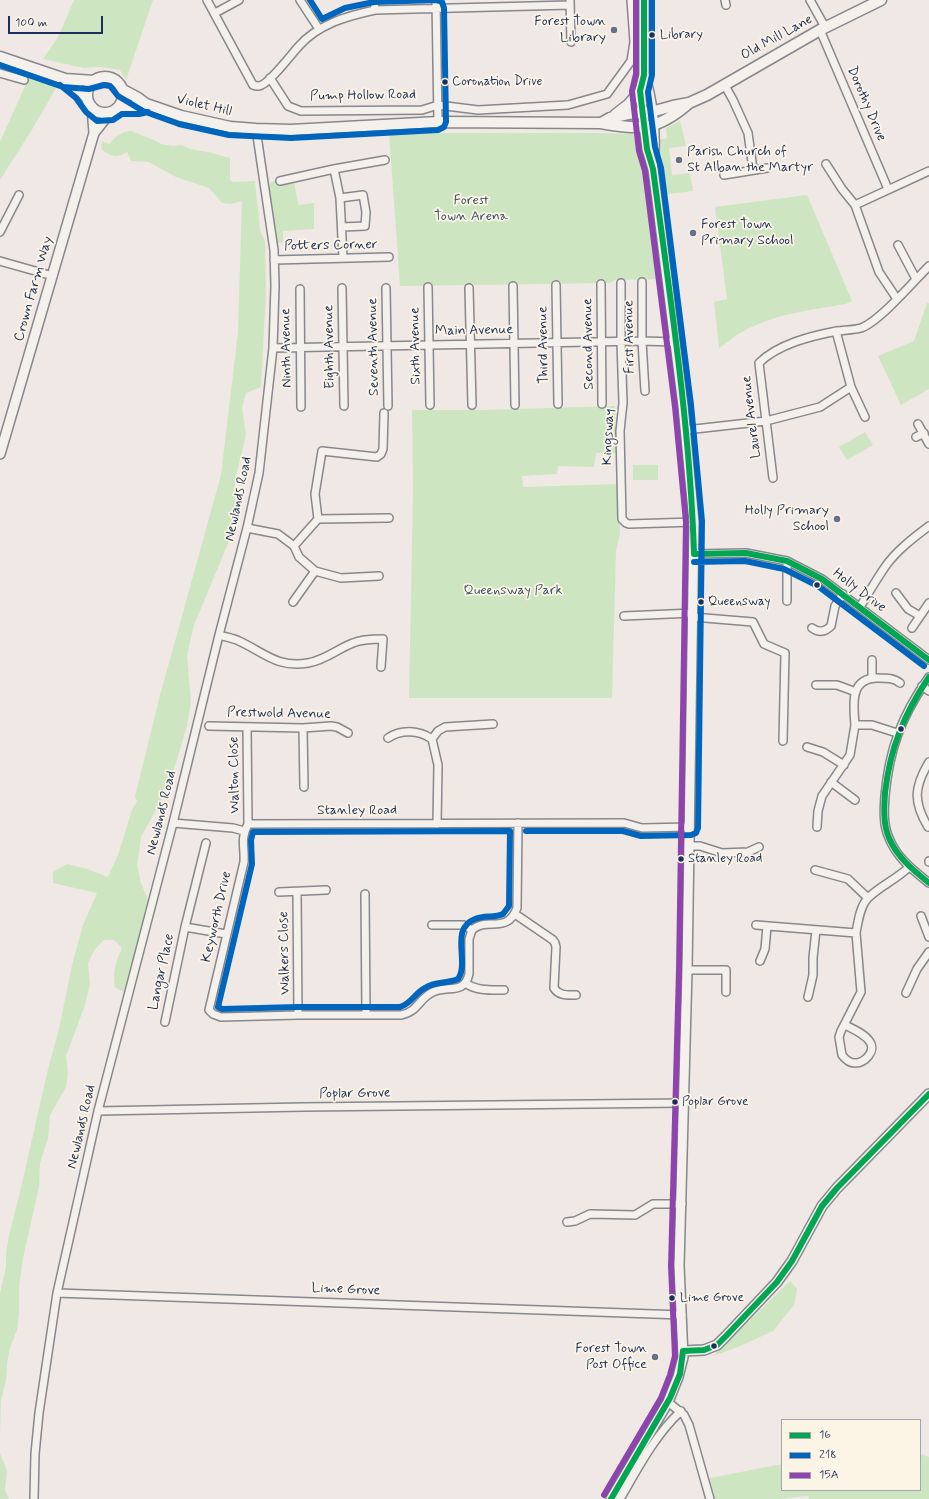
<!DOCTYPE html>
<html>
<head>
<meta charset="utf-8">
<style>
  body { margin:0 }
  #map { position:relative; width:929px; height:1499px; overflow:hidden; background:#f0e8e4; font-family:Mynerve,sans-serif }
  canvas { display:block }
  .legend { position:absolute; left:781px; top:1419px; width:140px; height:72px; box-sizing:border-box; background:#fcf5e5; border:1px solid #a2a6af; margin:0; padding:5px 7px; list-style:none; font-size:12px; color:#1b2f5e }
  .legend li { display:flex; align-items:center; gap:8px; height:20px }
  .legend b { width:20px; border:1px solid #a2a6af }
  .scale { position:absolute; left:8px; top:16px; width:95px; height:18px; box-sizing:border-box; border:2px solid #1b2f5e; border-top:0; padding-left:5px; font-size:12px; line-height:14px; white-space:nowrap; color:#1b2f5e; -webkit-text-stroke:3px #fcf5e5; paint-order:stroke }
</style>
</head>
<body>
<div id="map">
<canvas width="929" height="1499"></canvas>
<ul class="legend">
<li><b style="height:5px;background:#00a651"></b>16</li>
<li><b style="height:5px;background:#0065bd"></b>218</li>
<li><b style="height:5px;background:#8e44ad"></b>15A</li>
</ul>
<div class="scale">100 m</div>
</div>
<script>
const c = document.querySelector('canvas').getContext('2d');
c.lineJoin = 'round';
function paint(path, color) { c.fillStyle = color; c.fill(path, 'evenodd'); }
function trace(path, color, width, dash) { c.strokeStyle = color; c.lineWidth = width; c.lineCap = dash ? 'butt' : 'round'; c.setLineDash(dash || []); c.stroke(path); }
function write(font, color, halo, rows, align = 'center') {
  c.font = font + ' Mynerve,sans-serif'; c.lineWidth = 3.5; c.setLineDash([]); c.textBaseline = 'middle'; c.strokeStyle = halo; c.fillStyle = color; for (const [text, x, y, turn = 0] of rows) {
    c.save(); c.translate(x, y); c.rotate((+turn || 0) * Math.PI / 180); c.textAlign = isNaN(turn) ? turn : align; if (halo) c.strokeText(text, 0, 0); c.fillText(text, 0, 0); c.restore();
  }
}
const green = new Path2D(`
  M74 0H153L126 80 120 70 101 67 84 68 43 59 58 37Z
  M29 77 56 88 33 128 0 180V142Z
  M680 121 686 146 669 148 672 175 690 173 693 191 662 195 659 140 667 138 666 128Z
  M131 131 154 140 161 144 173 146 182 145 190 149 208 152 230 158V180L233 182 255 181 260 230 265 241 266 292 261 387 246 393 242 408 246 435 235 480V511L229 541 194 625 187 655 191 702 187 726 175 766 157 808 141 837 137 865 141 883 148 900 125 993 115 987C112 973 116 961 122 948L114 940H104L95 949 88 963 90 984 85 1005 66 1056 68 1074 66 1087 50 1115 48 1139 40 1163 39 1187 23 1258 19 1287V1313L17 1330 10 1348 7 1363 6 1380 1 1401 0 1435V1293L6 1267V1254L9 1235 20 1192 48 1069 59 1029 72 965 83 925 97 893 53 883V872L67 864 87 869 108 877 118 855 132 810 137 801 135 797 159 699 221 475 238 332 242 201 231 204 222 203 209 188 176 177 149 162 131 161 127 152C117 159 110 156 101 149L102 141 109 144C116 136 121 132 131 131Z
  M389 133H595L633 134 638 142 644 178 651 203 657 279 615 280 610 283 400 286Z
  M276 180 277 185 294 181 298 204 300 205 314 203V229L283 231V243H277L269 188 271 182Z
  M807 195 852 301 846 304C810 310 774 314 742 332 734 336 727 343 719 348L714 302 727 299 715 207Z
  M927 303H929V389L901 405 878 356 914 341Z
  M615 406 616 453H596L594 467 558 466 557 474 522 476 523 487 618 484 620 533 616 551 612 698H409L413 489 412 410H483Z
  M865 432 873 445 847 460 839 447Z
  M633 465H658V480H633Z
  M790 1281 797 1289 794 1305 773 1331 738 1347 713 1356Z
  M0 1453 7 1471 5 1490 9 1499H0Z
  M920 1454 929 1457V1499H809L808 1496 780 1499H715L710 1478 782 1464V1490H920Z`);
const street = new Path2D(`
  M207 0 253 85C255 86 256 86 259 86 268 85 291 55 298 47 318 24 347 16 375 10L570 5
  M300 0 319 29
  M374 0 375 10
  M436 0 438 122
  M570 0 571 42
  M725 0 726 5
  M810 0 825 27
  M215 13 239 0
  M820 30 888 189
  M0 73 24 80
  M270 78 288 106 301 111 422 110 438 105 478 110 568 105 607 94 631 61 634 42 631 0
  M724 84 733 100 748 133 753 169
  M826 164 842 189 855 205 879 272 897 299
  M334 169 340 198 343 258
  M724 175 767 168
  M280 181 334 169 385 160
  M340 198 363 195 366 212 365 226 342 227
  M855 205 929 171
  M0 232 19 195
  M898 245 916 279
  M274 260 389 257
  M0 261 53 276
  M642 282V341L645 391
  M621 283V342L623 403 620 431 622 519 626 523 629 524 694 522
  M601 284 602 404
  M556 285 558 404
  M513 286 515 405
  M428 287 430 405
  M342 288 344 406
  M386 288 388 406
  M469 288 472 405
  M300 289 301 407
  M836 331 851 387 865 417
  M273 348 642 341 675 342
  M918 424 929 444
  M686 430 766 421 820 407 851 387
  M916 437 924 433
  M773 478 759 363C778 344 811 336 837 331 845 330 854 330 861 328 880 321 914 281 929 266
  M318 519 315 494 322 451 377 457 381 454 383 449 384 413
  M247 528 278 534 294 546 299 557 315 571 341 578 379 576
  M294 546 318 519 389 518
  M694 554 746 553 787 561 822 579 929 660
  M896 593 908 609 920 616
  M787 601V561
  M293 602 315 571
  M860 607C868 594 876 580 885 567 896 551 913 538 929 526
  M624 616 693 613
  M693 617 753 622 764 644 785 653 783 741
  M812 628C819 633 825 632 831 626L835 606 843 594
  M912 628 929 603
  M219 635C225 637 233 638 239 641 265 653 277 668 308 663 326 660 337 649 353 643 362 639 373 639 383 639L381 667
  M872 660V678
  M929 677C902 715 889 749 885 796 884 810 883 825 889 838 897 858 913 870 929 883
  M816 685H837L856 692
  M922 686 929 691
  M855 725C853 703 850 677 879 678 887 678 894 678 900 683
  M209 726 303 728 331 726 337 727 348 733
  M247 727 248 824
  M303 728 304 787
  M388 738C401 729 419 730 432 739L438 765 437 824
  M432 739 438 731 445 727 493 724
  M807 747 823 752 844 765
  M831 782 855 800
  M173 823 233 828 244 831
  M518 823 517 908C507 935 487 916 472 930L469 939V974C464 995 448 985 433 992 419 998 418 1012 401 1015H298L221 1017 213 1014 209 1010 244 862C245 845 240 841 248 824L624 823 642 828 690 827
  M817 827 818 811 822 796 850 755 855 725H872L897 733
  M928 827C913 802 914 787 929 762
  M690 846H700L722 853 748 852 759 847
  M929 862V861
  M815 870 848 879 868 898
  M279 892 326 890
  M297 892 298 1015
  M365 894 366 1014
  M515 914 553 940 555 943 556 947 554 988C559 996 567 995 576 995
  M921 916 929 937
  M432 925H464L472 930
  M756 925 856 933
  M185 927 226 934
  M760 961 765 949 767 926
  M687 970H726V992
  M465 983C477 991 490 990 504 990
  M906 993 917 969 929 952
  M808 997 813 975V958L816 930
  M165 1022 185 927 206 843
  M845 1025C853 1029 865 1034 870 1042 876 1051 865 1063 855 1063 850 1063 845 1059 842 1055L839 1037 841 1031 861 992 856 933C858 922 860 906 868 898 880 886 897 879 909 867
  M98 1111 303 1107 684 1103
  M567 1222 575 1221 590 1214 635 1215 653 1204H682
  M57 1293 682 1315
  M668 1402 684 1415 689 1425 710 1499
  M34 1499 35 1454 39 1413 57 1293 98 1111 173 823 219 635 247 528 259 473 273 348 275 286 274 250 256 129
  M620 1499C638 1468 655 1435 681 1411`);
const secondary = new Path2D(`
  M645 77C653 104 656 136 653 165
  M94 133 110 113
  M0 454 94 133 92 107
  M683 1351 704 1350 717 1345 726 1336 777 1282 792 1261 822 1206 837 1188 929 1094
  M611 1499 668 1402 678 1377 683 1357 679 1266 687 970 694 522 683 406 657 200 653 169 647 149 640 91 644 75V0`);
const primary = new Path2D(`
  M0 57 65 79 94 81
  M87 95a18 18 0 1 1 36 0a18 18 0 1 1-36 0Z
  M65 79 82 92 87 98
  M123 90 138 98 146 104 181 116 230 127 256 129 291 130 438 122 601 123C641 130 657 131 689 103
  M120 106H138L146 104
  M615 115 629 104 640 91
  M601 123 610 118 628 114 651 112 673 106 689 103 707 95 820 30 881 0`);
const bus1 = new Path2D(`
  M644 0V75L640 91 647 149 653 169C670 297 690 425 694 554
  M694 554 746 553 787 561 822 579 929 660
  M929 677C904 714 890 748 885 793 884 808 883 824 889 838 897 857 913 870 929 883
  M683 1351 704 1350 717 1345 726 1336 777 1282 792 1261 822 1206 837 1188 929 1094
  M611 1499 670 1398 680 1374 683 1351`);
const bus2 = new Path2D(`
  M0 65 63 87 89 89 104 85 110 86 118 96 143 111 179 124 229 135 291 138 438 130 444 127 446 122 444 8 442 2 436 0 374 2 345 8 322 19 310 0
  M60 85 76 98 86 112 97 121 113 120 122 114H139L148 112
  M694 562 745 561 784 569 818 586 924 666
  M510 831 509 906 503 914C495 918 484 915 475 919 449 929 470 962 458 979 447 984 435 981 425 988 415 993 411 1004 400 1007H298L222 1009 218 1007 252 864 251 840 253 832Z
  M526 831H623L641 836 691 835 696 833 698 828 702 521 691 405 661 168 655 147 648 92 652 75V0`);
const bus3 = new Path2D(`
  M604 1495 661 1398 670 1375 675 1356 671 1266 679 970 686 522 675 407 645 171 639 151 632 91 636 74V0`);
const markers = [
  [614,30,4,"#66708d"],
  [652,35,3.5,"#1b2f5e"],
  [445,82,3.5,"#1b2f5e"],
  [679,160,4,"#66708d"],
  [693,233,4,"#66708d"],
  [837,519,4,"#66708d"],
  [817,585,3.5,"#1b2f5e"],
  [701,602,3.5,"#1b2f5e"],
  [901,729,3.5,"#1b2f5e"],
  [681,859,3.5,"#1b2f5e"],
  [675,1102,3.5,"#1b2f5e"],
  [672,1298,3.5,"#1b2f5e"],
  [714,1346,3.5,"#1b2f5e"],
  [655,1357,4,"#66708d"]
];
const busNames = [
  ["Library",660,35],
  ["Coronation Drive",452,82],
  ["Queensway",708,602],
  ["Stanley Road",688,859],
  ["Poplar Grove",682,1102],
  ["Lime Grove",680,1298]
];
const poiNames = [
  ["Forest Town",606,22],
  ["Library",606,38],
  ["Parish Church of",687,152,"left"],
  ["St Alban the Martyr",687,168,"left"],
  ["Forest Town",701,225,"left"],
  ["Primary School",701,241,"left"],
  ["Holly Primary",829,511],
  ["School",829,527],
  ["Forest Town",647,1349],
  ["Post Office",647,1365]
];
const streetNames = [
  ["Old Mill Lane",777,38,-29],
  ["Pump Hollow Road",363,96,-1],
  ["Dorothy Drive",866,104,67],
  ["Violet Hill",204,106,13],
  ["Potters Corner",331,246,-1],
  ["Crown Farm Way",34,289,-74],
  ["Main Avenue",474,331,-1],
  ["First Avenue",630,337,-91],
  ["Second Avenue",589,344,-91],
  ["Third Avenue",544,345,-91],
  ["Sixth Avenue",416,346,-91],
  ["Eighth Avenue",330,347,-91],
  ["Seventh Avenue",374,347,-91],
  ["Ninth Avenue",287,348,-91],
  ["Laurel Avenue",752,417,-97],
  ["Kingsway",609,437,-88],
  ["Newlands Road",239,499,-78],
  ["Holly Drive",859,591,37],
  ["Prestwold Avenue",279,714,1],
  ["Walton Close",235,775,-91],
  ["Stanley Road",357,811],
  ["Newlands Road",162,813,-76],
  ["Keyworth Drive",217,917,-77],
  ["Walkers Close",285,953,-91],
  ["Langar Place",162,972,-78],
  ["Poplar Grove",355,1094,-1],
  ["Newlands Road",82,1127,-77],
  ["Lime Grove",346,1290,2]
];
const parkNames = [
  ["Forest",471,201],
  ["Town Arena",471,217],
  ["Queensway Park",513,591]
];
paint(green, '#cde6c1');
trace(street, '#87878e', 10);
trace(secondary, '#87878e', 12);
trace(primary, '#87878e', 13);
trace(street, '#f4f0eb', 7);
trace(secondary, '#f4f0eb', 9);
trace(primary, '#f4f0eb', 10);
trace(bus1, '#00a651', 6);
trace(bus2, '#0065bd', 6);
trace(bus3, '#8e44ad', 6);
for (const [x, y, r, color] of markers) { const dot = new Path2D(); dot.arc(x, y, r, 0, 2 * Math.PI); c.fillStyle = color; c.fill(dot); trace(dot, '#fcf5e5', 1.5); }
write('13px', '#1b2f5e', '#fcf5e5', busNames, 'left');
write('14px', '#1b2f5e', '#fcf5e5', poiNames, 'right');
write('14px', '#1b2f5e', '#fcf5e5', streetNames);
write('14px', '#39536c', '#fcf5e5', parkNames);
</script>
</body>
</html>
